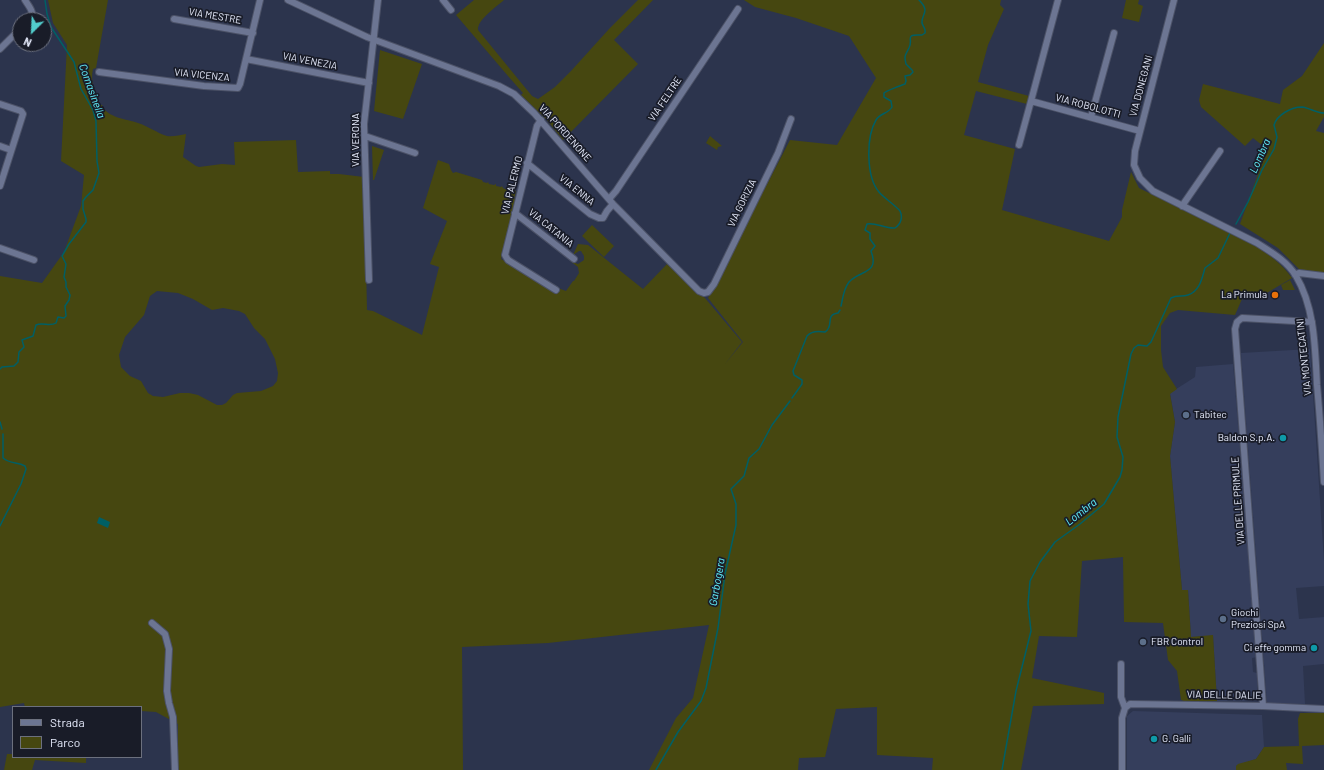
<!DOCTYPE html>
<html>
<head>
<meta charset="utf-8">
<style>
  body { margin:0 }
  #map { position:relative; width:1324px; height:770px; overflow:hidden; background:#2c344d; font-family:Barlow,sans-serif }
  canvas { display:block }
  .legend { position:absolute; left:12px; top:706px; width:130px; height:52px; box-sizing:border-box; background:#191c28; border:1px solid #6c707e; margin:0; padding:5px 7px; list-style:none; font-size:12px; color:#e8edfe }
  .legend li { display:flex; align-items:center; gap:8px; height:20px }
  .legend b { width:20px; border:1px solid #6c707e }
  .north { position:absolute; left:12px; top:12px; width:40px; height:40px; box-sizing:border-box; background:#191c28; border:1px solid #6c707e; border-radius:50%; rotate:204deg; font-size:11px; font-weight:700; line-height:16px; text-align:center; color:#e8edfe }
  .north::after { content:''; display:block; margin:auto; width:14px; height:18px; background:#52cdcc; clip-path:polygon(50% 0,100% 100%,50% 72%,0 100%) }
</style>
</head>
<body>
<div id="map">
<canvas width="1324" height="770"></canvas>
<ul class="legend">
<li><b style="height:5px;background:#6c7592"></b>Strada</li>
<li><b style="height:11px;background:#464710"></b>Parco</li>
</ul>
<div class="north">N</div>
</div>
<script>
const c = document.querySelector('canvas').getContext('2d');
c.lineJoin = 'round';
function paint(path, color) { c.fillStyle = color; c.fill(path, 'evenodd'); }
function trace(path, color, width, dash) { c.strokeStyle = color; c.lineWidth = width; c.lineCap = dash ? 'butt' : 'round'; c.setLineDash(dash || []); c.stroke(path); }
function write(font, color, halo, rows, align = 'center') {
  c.font = font + ' Barlow,sans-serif'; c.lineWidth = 3.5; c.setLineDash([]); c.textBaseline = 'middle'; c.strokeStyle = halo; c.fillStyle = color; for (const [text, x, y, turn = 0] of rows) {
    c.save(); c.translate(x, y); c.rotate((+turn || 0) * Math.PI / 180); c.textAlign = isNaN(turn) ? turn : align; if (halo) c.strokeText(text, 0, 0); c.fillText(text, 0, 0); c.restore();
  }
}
const built = new Path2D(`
  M1310 349 1324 561V586L1296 588 1299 619 1324 617V664L1303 666 1305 704 1267 703 1241 353Z
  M1233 364 1257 657 1252 658 1253 672 1257 673V701H1217L1213 636 1191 637 1188 590H1182L1170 456 1175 422 1170 393 1195 377 1196 367Z
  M1133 711 1262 715 1264 747 1256 759 1236 766V770H1127V716Z`);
const green = new Path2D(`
  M48 0H108L96 68 93 69C90 81 95 94 98 105H102C107 118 127 119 138 123 148 126 157 133 167 136 173 137 180 135 186 134L183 157 196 166 199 167 222 164 235 165 234 142 296 140 298 172 330 171V174H339L364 177 367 310 373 311 422 335 439 267 430 264 447 221 423 208 438 160 449 164 451 170 453 173 456 172 482 180 483 182 487 183 488 182 489 184 494 185 496 184V186L501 187 502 186 503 188 507 190 509 188 516 191 514 199 516 200 501 259 555 291 559 290 558 288 566 291 573 281H574L579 273 578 267 570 261 578 264 584 260V256L581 251H579L573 255 578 244 588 245 643 289 667 264 705 298 742 342 725 364 743 342 708 298 790 140 837 145 876 78 849 36 796 18 755 7 744 0H1001L1000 5 1004 9 988 45 978 82 1029 96 1027 104 976 91 964 135 1015 149 1002 210 1109 241 1122 217V210L1131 172 1139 188 1257 247C1271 256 1282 264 1292 278L1260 297 1242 299 1235 315 1178 310 1170 313 1161 326V350L1163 367 1177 389 1170 394 1175 422 1170 456 1182 590H1188L1191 637 1213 635 1217 701 1187 702 1181 700 1177 671 1168 660 1163 623 1124 622 1123 557 1082 561 1077 637 1039 636 1032 678 1104 693V704L1033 706 1021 770H932L933 758 877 755V707L836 709 825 757 799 758 798 770H649L676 718 693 698 709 625 548 643 462 647 463 770H178V724L156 712 141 711V707H25L24 703 0 707V276L42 283 64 252 81 206 84 175 61 161 67 45 53 23ZM157 291 178 293 193 299 212 310 223 308 239 311 245 314 254 328 265 339 275 359 278 373 277 381 273 386 261 391 237 393 233 395 226 403 222 405H217L198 395 189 393H180L163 397 153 396 148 393 141 381 130 376 121 367 119 355 125 337 144 315 150 296Z
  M474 0H504C496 7 477 20 478 30L532 96 538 99 555 87 571 71 609 29 638 0H653L614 40 638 64 563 140 546 119 521 95 523 93 508 76 456 15Z
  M1126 0H1139L1138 4 1143 6 1139 22 1122 18Z
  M1324 43V117L1316 131 1324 133V273L1299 269 1278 248 1240 224 1267 149 1253 138 1245 146 1201 107 1199 100 1203 84 1280 104 1283 90 1302 76Z
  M380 50 422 64 403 119 374 111Z
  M710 136 722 146 718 147 717 150 706 143Z
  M372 146 384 150 374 180H373Z
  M592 225 614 246 604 257 582 236Z
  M1290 280 1295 290H1283L1281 285Z
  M1300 713H1324V745L1302 746 1303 764 1286 763 1287 770H1236V766L1238 764 1256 759 1264 747 1299 746 1298 719Z
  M7 754H13V757H86V763L35 760 32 770H4Z`);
const water = new Path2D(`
  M99 517 110 522 108 528 97 523Z`);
const stream = new Path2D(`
  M1236 224 1248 202 1262 170 1274 149 1277 137 1274 125C1277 115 1291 107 1302 107 1310 108 1316 113 1324 113
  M841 306C843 298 843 290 849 282 860 270 880 274 871 251L875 246 870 239V233L865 230 867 224C875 222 886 229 895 228 901 224 903 217 900 211 894 204 885 199 879 192 866 177 866 137 876 120 880 113 888 114 892 107L891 101 884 97V93C886 91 902 85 905 84L906 81 905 76 910 75 913 72 912 70 906 64C904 55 905 56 909 48 914 39 903 34 922 35L925 33C926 28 923 27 922 23 921 14 931 12 919 0
  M0 369 2 367 14 366 18 362 19 352 24 347 22 340 33 336 36 325C43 322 50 327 56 323L58 317 64 318 66 316 65 306 69 300 70 295 66 287V282L64 277 66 264 62 256 69 244 86 222V219L83 209V201L86 197 93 190 99 173 97 161 96 121 93 110 81 89 74 62 51 27 47 14 45 0
  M792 398 802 384V380L794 375 793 371 807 336C811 331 819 331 825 332 835 326 824 315 838 313L840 310
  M0 422 2 429
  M0 526 21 484 26 469 25 466C17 462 10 464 3 458V434
  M656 770 678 732 701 701 706 688 718 628 725 574 736 525V504L731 489 744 476 749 458 759 449 772 425 790 401
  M1002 770 1016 691 1031 631 1028 604 1030 581 1040 562 1055 542 1080 524 1104 504 1120 477 1122 470 1123 457 1117 437 1118 417 1131 354 1134 348 1138 345 1147 346 1151 342 1171 298C1177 295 1182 297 1188 295 1200 291 1202 278 1205 268L1218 258 1230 233`);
const minor = new Path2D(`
  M25 0C29 7 36 13 29 20
  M288 0 367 37 499 86 514 94 534 113 613 204 699 291 704 293 708 292 714 284 778 153 791 119
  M443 0 451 10
  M1058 0 1031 101 1140 131
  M1174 0 1135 151 1134 165 1140 178 1153 191 1257 243C1271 252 1287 261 1296 276 1315 308 1315 348 1317 385 1320 417 1322 450 1324 482
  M174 19 253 33
  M0 49 20 29
  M246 59 369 83
  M99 72 204 86 238 88 240 84 260 0
  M0 104 21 111 23 114 0 186
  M1091 117 1114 33
  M541 120 537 126 505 255 508 260 556 290
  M365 136 415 153
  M1019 145 1031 101
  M0 146 11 150
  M527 163 590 214 599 218H603L607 211 613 204
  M609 199 616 191 738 9
  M1182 206 1220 151
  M515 213 574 259
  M0 248 34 260
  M1295 275 1299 273 1324 276
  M369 280 364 124 378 0
  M152 623 165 634 169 649 167 691 169 703 173 717 175 770
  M1121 664V697L1125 708
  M1263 706 1235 329 1237 322 1242 318 1312 322
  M1122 770V718L1125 708 1130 704 1263 706 1324 709`);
const markers = [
  [1275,295,4,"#e8710a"],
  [1186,415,4,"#5c6f8a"],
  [1283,438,4,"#0f9aa8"],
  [1223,619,4,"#5c6f8a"],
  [1143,642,4,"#5c6f8a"],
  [1314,648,4,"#0f9aa8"],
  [1154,739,4,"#0f9aa8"]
];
const streetNames = [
  ["VIA MESTRE",215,16,10],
  ["VIA VENEZIA",310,61,11],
  ["VIA VICENZA",202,75,6],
  ["VIA DONEGANI",1141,86,-75],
  ["VIA FELTRE",665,99,-56],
  ["VIA ROBOLOTTI",1088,106,15],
  ["VIA PORDENONE",565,133,48],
  ["VIA VERONA",356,140,-90],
  ["VIA PALERMO",512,185,-76],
  ["VIA ENNA",577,190,39],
  ["VIA GORIZIA",742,203,-64],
  ["VIA CATANIA",551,228,39],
  ["VIA MONTECATINI",1304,357,-96],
  ["VIA DELLE PRIMULE",1238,501,-94],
  ["VIA DELLE DALIE",1224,695,1]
];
const poiNames = [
  ["La Primula",1267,295,"right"],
  ["Tabitec",1194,415],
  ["Baldon S.p.A.",1275,438,"right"],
  ["Giochi",1231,613],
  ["Preziosi SpA",1231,625],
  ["FBR Control",1151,642],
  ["Ci effe gomma",1306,648,"right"],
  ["G. Galli",1162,739]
];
const waterNames = [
  ["Comasinella",92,91,70],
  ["Lombra",1260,156,-66],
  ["Lombra",1081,512,-38],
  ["Garbogera",717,582,-80]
];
paint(built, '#353e5c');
paint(green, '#464710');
paint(water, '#005f65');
trace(stream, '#005f65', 1.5);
trace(minor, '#4c5267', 8);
trace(minor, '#6c7592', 6);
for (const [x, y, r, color] of markers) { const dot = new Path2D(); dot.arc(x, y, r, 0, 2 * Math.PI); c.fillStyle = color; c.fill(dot); trace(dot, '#191c28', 1.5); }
write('10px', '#e8edfe', '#191c28', streetNames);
write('10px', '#e8edfe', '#191c28', poiNames, 'left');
write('italic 11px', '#62f4ff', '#191c28', waterNames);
</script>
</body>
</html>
